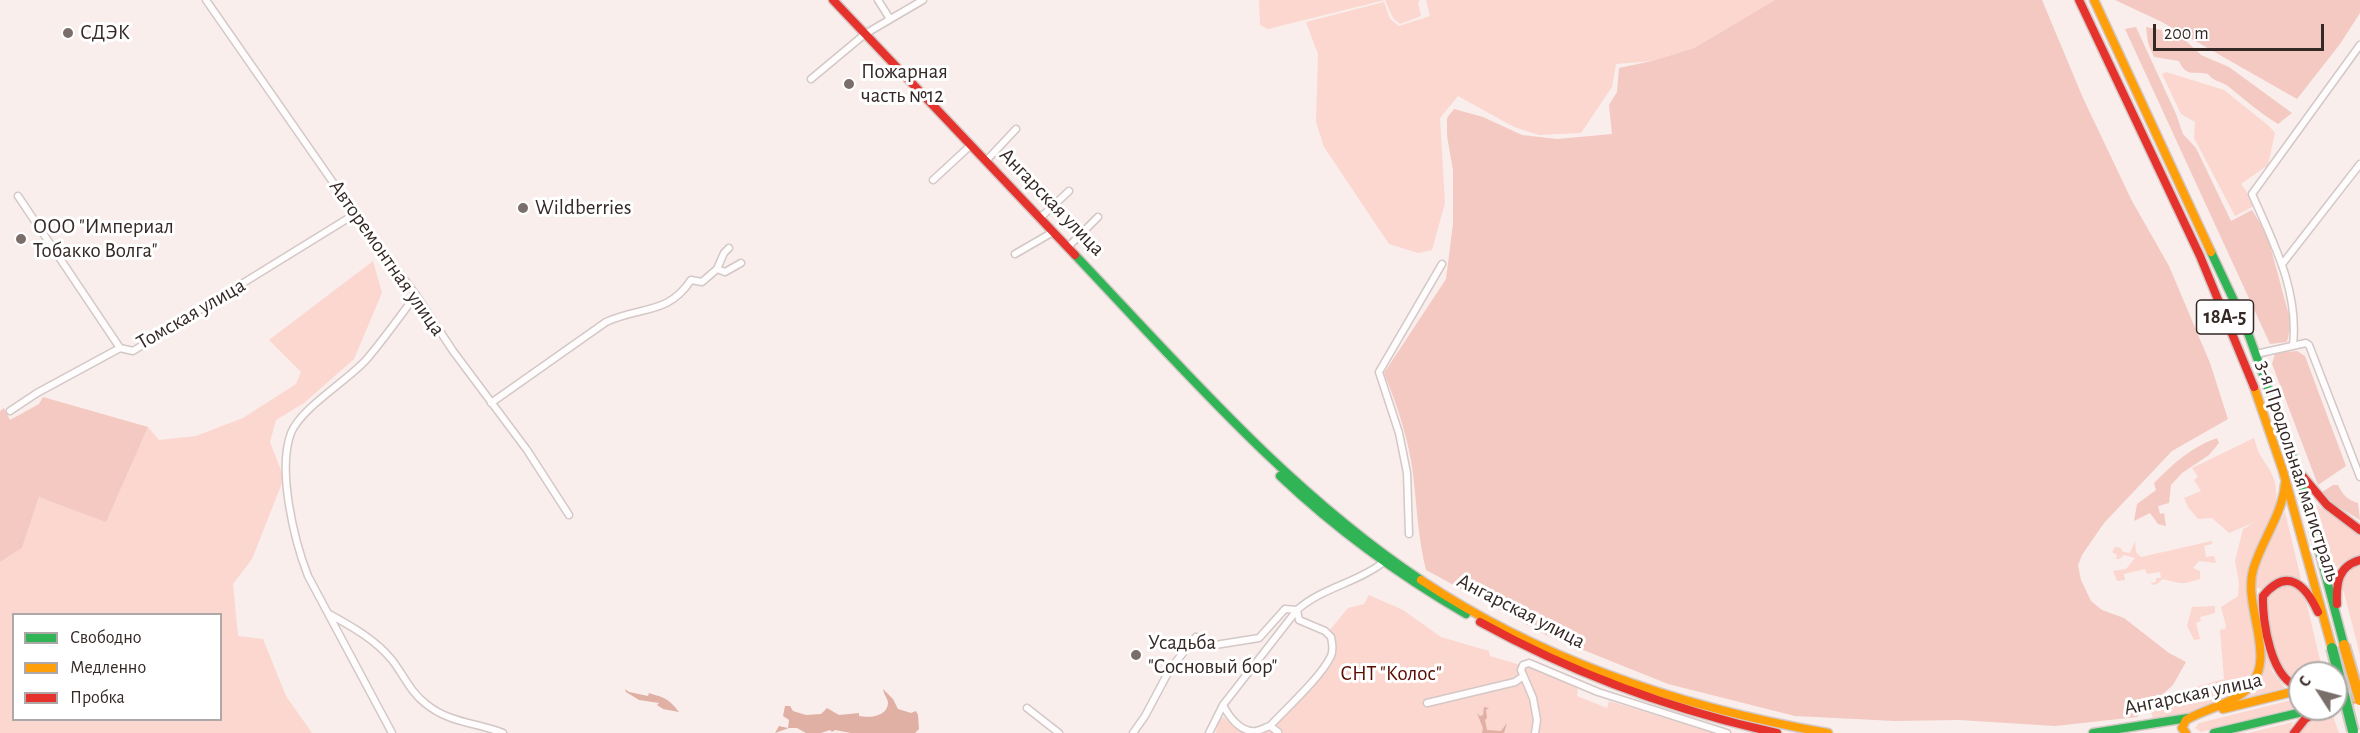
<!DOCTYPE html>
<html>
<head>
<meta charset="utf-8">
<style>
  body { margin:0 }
  #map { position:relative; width:2360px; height:733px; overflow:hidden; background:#f9eeec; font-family:"Alegreya Sans",sans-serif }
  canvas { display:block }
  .legend { position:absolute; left:12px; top:613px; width:210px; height:108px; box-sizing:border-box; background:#fff; border:2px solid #aea9a8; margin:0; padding:8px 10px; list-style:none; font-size:18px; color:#352926 }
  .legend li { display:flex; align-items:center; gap:12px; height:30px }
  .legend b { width:30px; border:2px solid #aea9a8 }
  .north { position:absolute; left:2288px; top:661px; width:60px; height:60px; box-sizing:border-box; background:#fff; border:2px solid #aea9a8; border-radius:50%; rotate:306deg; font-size:16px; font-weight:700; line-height:24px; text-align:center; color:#352926 }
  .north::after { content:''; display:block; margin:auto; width:21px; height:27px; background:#7a6e6b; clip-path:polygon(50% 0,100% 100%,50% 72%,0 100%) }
  .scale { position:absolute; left:2153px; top:24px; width:171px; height:27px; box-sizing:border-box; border:3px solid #352926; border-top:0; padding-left:8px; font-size:18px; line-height:21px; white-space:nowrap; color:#352926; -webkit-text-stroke:4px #fff; paint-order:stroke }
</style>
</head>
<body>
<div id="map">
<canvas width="2360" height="733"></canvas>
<ul class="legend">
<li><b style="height:8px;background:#30b455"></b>Свободно</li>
<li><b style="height:8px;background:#ff9f0a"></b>Медленно</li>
<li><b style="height:8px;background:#e5322d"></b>Пробка</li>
</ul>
<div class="north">С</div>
<div class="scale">200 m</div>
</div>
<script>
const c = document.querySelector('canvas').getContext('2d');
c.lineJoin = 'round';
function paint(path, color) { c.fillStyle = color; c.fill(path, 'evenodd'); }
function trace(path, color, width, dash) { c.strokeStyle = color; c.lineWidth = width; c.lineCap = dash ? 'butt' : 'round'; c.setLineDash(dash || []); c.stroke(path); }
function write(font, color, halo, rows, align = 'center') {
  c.font = font + ' "Alegreya Sans",sans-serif'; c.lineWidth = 6; c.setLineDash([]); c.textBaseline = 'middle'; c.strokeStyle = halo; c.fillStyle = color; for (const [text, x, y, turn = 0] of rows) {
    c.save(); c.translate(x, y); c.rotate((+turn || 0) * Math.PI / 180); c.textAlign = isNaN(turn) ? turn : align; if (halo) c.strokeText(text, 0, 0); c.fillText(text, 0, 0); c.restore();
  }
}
const green = new Path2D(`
  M1259 0H1420L1418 3 1421 16 1400 24 1393 18 1385 0 1268 29 1260 25Z
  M1426 0H1775L1694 48 1652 61 1616 64 1612 87 1581 133 1539 135 1514 127 1458 96 1440 118 1445 203 1432 250 1418 253 1389 244 1324 147 1316 122 1318 54 1306 22 1384 2 1390 19 1399 26 1430 16Z
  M2166 72 2224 90 2269 126 2275 133 2268 165 2241 184 2256 205 2235 216 2194 138 2195 122 2181 114 2162 74Z
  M373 261 382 293 354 359 304 403 276 420 270 442 284 478 252 559 233 584 238 636 263 639 286 696 312 733H0V562L22 548 39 497 106 521 148 427 159 440 196 436 243 418 296 384 301 372 269 340ZM14 614H220V720H14Z
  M2254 438C2256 443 2257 450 2260 455 2266 465 2272 471 2275 483 2281 512 2265 540 2254 566 2252 572 2248 578 2247 583 2244 603 2254 623 2257 642 2268 703 2196 710 2153 720L2149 700 2224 679 2220 630 2225 629 2226 626 2221 607 2238 596 2239 583 2235 561 2243 529 2255 522 2229 533 2212 518 2198 519 2188 507 2184 498 2201 491 2194 480 2198 477 2192 468Z
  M2316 504 2360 535V556L2347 559 2335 569Z
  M2285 512 2301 579 2278 578 2261 589 2254 587 2260 561Z
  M2135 541 2136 552 2141 557 2212 541V544L2204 546 2206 557 2214 556 2216 563 2199 561 2193 568 2200 571V579C2181 585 2182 584 2163 579L2157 584 2152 585 2151 583 2156 582V578H2161L2160 572 2147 574 2145 569 2124 574 2125 580 2117 581 2113 571 2126 569 2135 558 2124 555 2119 559H2116L2117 555 2112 552 2115 547 2121 548 2123 552 2130 553Z
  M2360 564V655L2341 581 2348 569Z
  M2282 585H2292L2305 596 2323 673H2300V684C2273 674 2272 633 2265 608 2267 596 2271 590 2282 585Z
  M1369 595 1403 610 1441 637 1489 651 1490 656 1534 669 1578 688 1577 696 1607 708 1609 701 1715 733H1260L1274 727 1332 660 1335 642 1329 631 1348 608 1364 604Z
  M2215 606V613L2200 617 2201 621 2196 623 2200 639 2194 640 2187 626 2192 607Z
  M2264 641 2272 671 2285 688 2239 700C2265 683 2264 670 2264 641Z
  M2300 698V707L2201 732 2195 728 2199 723Z
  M1219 714 1243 733H1216Z
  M2326 715 2333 716 2339 733H2300L2308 722Z
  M2293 722 2288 733H2248Z`);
const forest = new Path2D(`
  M1775 0H2042L2083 98 2132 201 2169 266 2210 363 2228 419 2172 451 2104 523 2082 555 2078 565 2081 580 2091 601 2102 610 2124 618 2169 653 2186 662 2173 685 2137 717 2055 726 1959 720 1895 721 1795 716 1668 684 1546 635 1426 570C1418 538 1417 507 1413 474 1409 440 1397 405 1384 373L1446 279 1453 224V170L1447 136V118L1454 109 1483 117 1522 135 1557 139 1612 134 1609 105 1617 92 1619 68 1652 61 1694 48Z
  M2115 0H2360V13L2340 44 2297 99 2162 22Z
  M2136 27 2176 114 2183 134 2196 148 2231 221 2252 210 2267 234 2291 323 2287 342 2270 344 2125 29Z
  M2146 27 2162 30 2163 36 2173 35 2185 40 2201 55 2229 67 2292 113 2278 124C2260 113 2245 100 2228 86 2221 81 2214 82 2208 74 2196 71 2186 78 2179 61L2154 57 2148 43Z
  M2297 351 2305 356 2346 466 2318 485 2272 364 2275 353Z
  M43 397 148 427 106 522 39 497 22 548 0 562V411L4 408 10 420 39 404Z
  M2217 438 2219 443 2209 455 2182 473 2171 485 2169 503 2158 506 2160 514 2164 513 2166 526 2158 524 2150 513 2134 521 2137 504 2156 490 2154 483C2173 464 2191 447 2217 438Z
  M2333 485H2338C2343 495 2347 500 2358 503L2360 520 2334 504 2322 492Z`);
const water = new Path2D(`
  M625 689 629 692 648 696 649 693C665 698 668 698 679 712L663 709 657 705 659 703 639 700 626 692Z
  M883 689 893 699 898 709 911 713 916 711 918 715 919 729 915 733H851L835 730 832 732 830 730 821 733H806L797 728H789L775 733 779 726 788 728 789 720 783 716 785 706H790L793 711 806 715 821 714 827 708 839 715 859 713V716C869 718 887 717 888 703 888 699 884 695 883 689Z
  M1484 707 1489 708 1486 710 1487 718 1485 720 1487 730 1501 731 1507 723 1504 733H1482L1483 728 1477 713 1480 716 1483 715Z`);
const street = new Path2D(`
  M206 0 355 214 416 295 453 351 527 450 569 515
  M878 0 890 19
  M811 79 865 34 923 0
  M986 161 1016 129
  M933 180 971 145
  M18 196 120 348 133 351 355 214
  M1040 218 1069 191
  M1068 247 1098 217
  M1015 254 1053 232
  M2283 263 2360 164
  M717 269 725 272 741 263
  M2293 345C2299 290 2273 242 2252 194L2360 45
  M2256 354 2306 343 2309 345 2360 477
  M491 403 606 322C641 306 668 315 691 280L702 282 717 269 724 253 729 248
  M10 411 37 393 120 348
  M1409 534 1407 473 1399 433 1379 372 1442 264
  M329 614C351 626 376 640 392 660 403 674 411 693 426 704 449 723 478 723 503 733
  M1427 703 1515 682 1522 677
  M1223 705C1229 717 1241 733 1256 731 1261 730 1266 727 1270 726
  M1027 708 1059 733
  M392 733 308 576C294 540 277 470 291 433 301 408 347 381 366 360 384 339 400 316 416 295
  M1133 733 1145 716 1170 669 1196 637 1209 646 1259 638 1285 609 1297 610 1299 620 1325 631 1331 637C1332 643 1334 649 1331 656 1321 677 1287 708 1270 726L1278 732
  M1209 733 1223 705 1297 610C1323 587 1357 583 1384 562
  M1535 733 1537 720 1533 698 1521 670 1523 665 1529 663 1598 692 1727 733`);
const fast = new Path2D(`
  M2211 252 2244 322 2298 471 2344 645
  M1075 255C1184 370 1289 492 1421 580
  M1280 476C1337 530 1399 575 1466 614
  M2093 733 2188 718
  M2214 733 2315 709`);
const slow = new Path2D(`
  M2094 0 2211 252
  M2254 387 2283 471 2332 648
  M1421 580C1544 662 1684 708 1828 733
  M2336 704 2360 697
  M2223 709 2300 690
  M2186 733 2182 728 2186 720C2203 710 2224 706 2240 695 2284 665 2242 611 2253 570 2262 539 2282 516 2285 484`);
const jam = new Path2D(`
  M833 0 1075 255
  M2079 0 2200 256 2254 387
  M2300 473 2327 505 2360 530
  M2337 604C2336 583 2338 566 2360 560
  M1480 622C1574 674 1672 710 1777 733
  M2300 687C2271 681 2262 621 2263 596 2287 567 2305 584 2318 612
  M2294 733 2305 719 2321 709`);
const fastBridge = new Path2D(`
  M2332 648 2353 731`);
const slowBridge = new Path2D(`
  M2344 645 2360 700`);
const markers = [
  [68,33,6,"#7a6e6b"],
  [849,84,6,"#7a6e6b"],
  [523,208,6,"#7a6e6b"],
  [21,239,6,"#7a6e6b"],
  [1136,655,6,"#7a6e6b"]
];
const shields = [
  [2225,317,57]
];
const shieldNames = [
  ["18А-5",2225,317]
];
const poiNames = [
  ["СДЭК",80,33],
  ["Пожарная",861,72],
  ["часть №12",861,96],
  ["Wildberries",535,208],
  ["ООО \"Империал",33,227],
  ["Тобакко Волга\"",33,251],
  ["Усадьба",1148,643],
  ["\"Сосновый бор\"",1148,667]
];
const streetNames = [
  ["Ангарская улица",1052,202,46],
  ["Авторемонтная улица",387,258,55],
  ["Томская улица",191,314,-30],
  ["3-я Продольная магистраль",2298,471,72],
  ["Ангарская улица",1521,611,27],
  ["Ангарская улица",2193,694,-12]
];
const parkNames = [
  ["СНТ \"Колос\"",1391,674]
];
paint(green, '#fbd7cf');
paint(forest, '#f3c9c1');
paint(water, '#e0b0a5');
trace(street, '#d3c8c6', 9);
trace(fast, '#d3c8c6', 11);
trace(slow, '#d3c8c6', 11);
trace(jam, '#d3c8c6', 11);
trace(street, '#fefcfc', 6);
trace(fast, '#30b455', 8);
trace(slow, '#ff9f0a', 8);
trace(jam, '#e5322d', 8);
trace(fastBridge, '#d3c8c6', 14, []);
trace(slowBridge, '#d3c8c6', 14, []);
trace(fastBridge, '#30b455', 10);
trace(slowBridge, '#ff9f0a', 10);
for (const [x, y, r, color] of markers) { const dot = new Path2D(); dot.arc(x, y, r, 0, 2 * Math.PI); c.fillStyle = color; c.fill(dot); trace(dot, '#fff', 2); }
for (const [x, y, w] of shields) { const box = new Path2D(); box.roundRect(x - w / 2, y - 17, w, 34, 4.5); c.fillStyle = '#fff'; c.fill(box); trace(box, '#352926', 1.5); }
write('bold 20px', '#352926', null, shieldNames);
write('21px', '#352926', '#fff', poiNames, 'left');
write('21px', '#352926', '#fff', streetNames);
write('21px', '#590c00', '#fff', parkNames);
</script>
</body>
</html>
